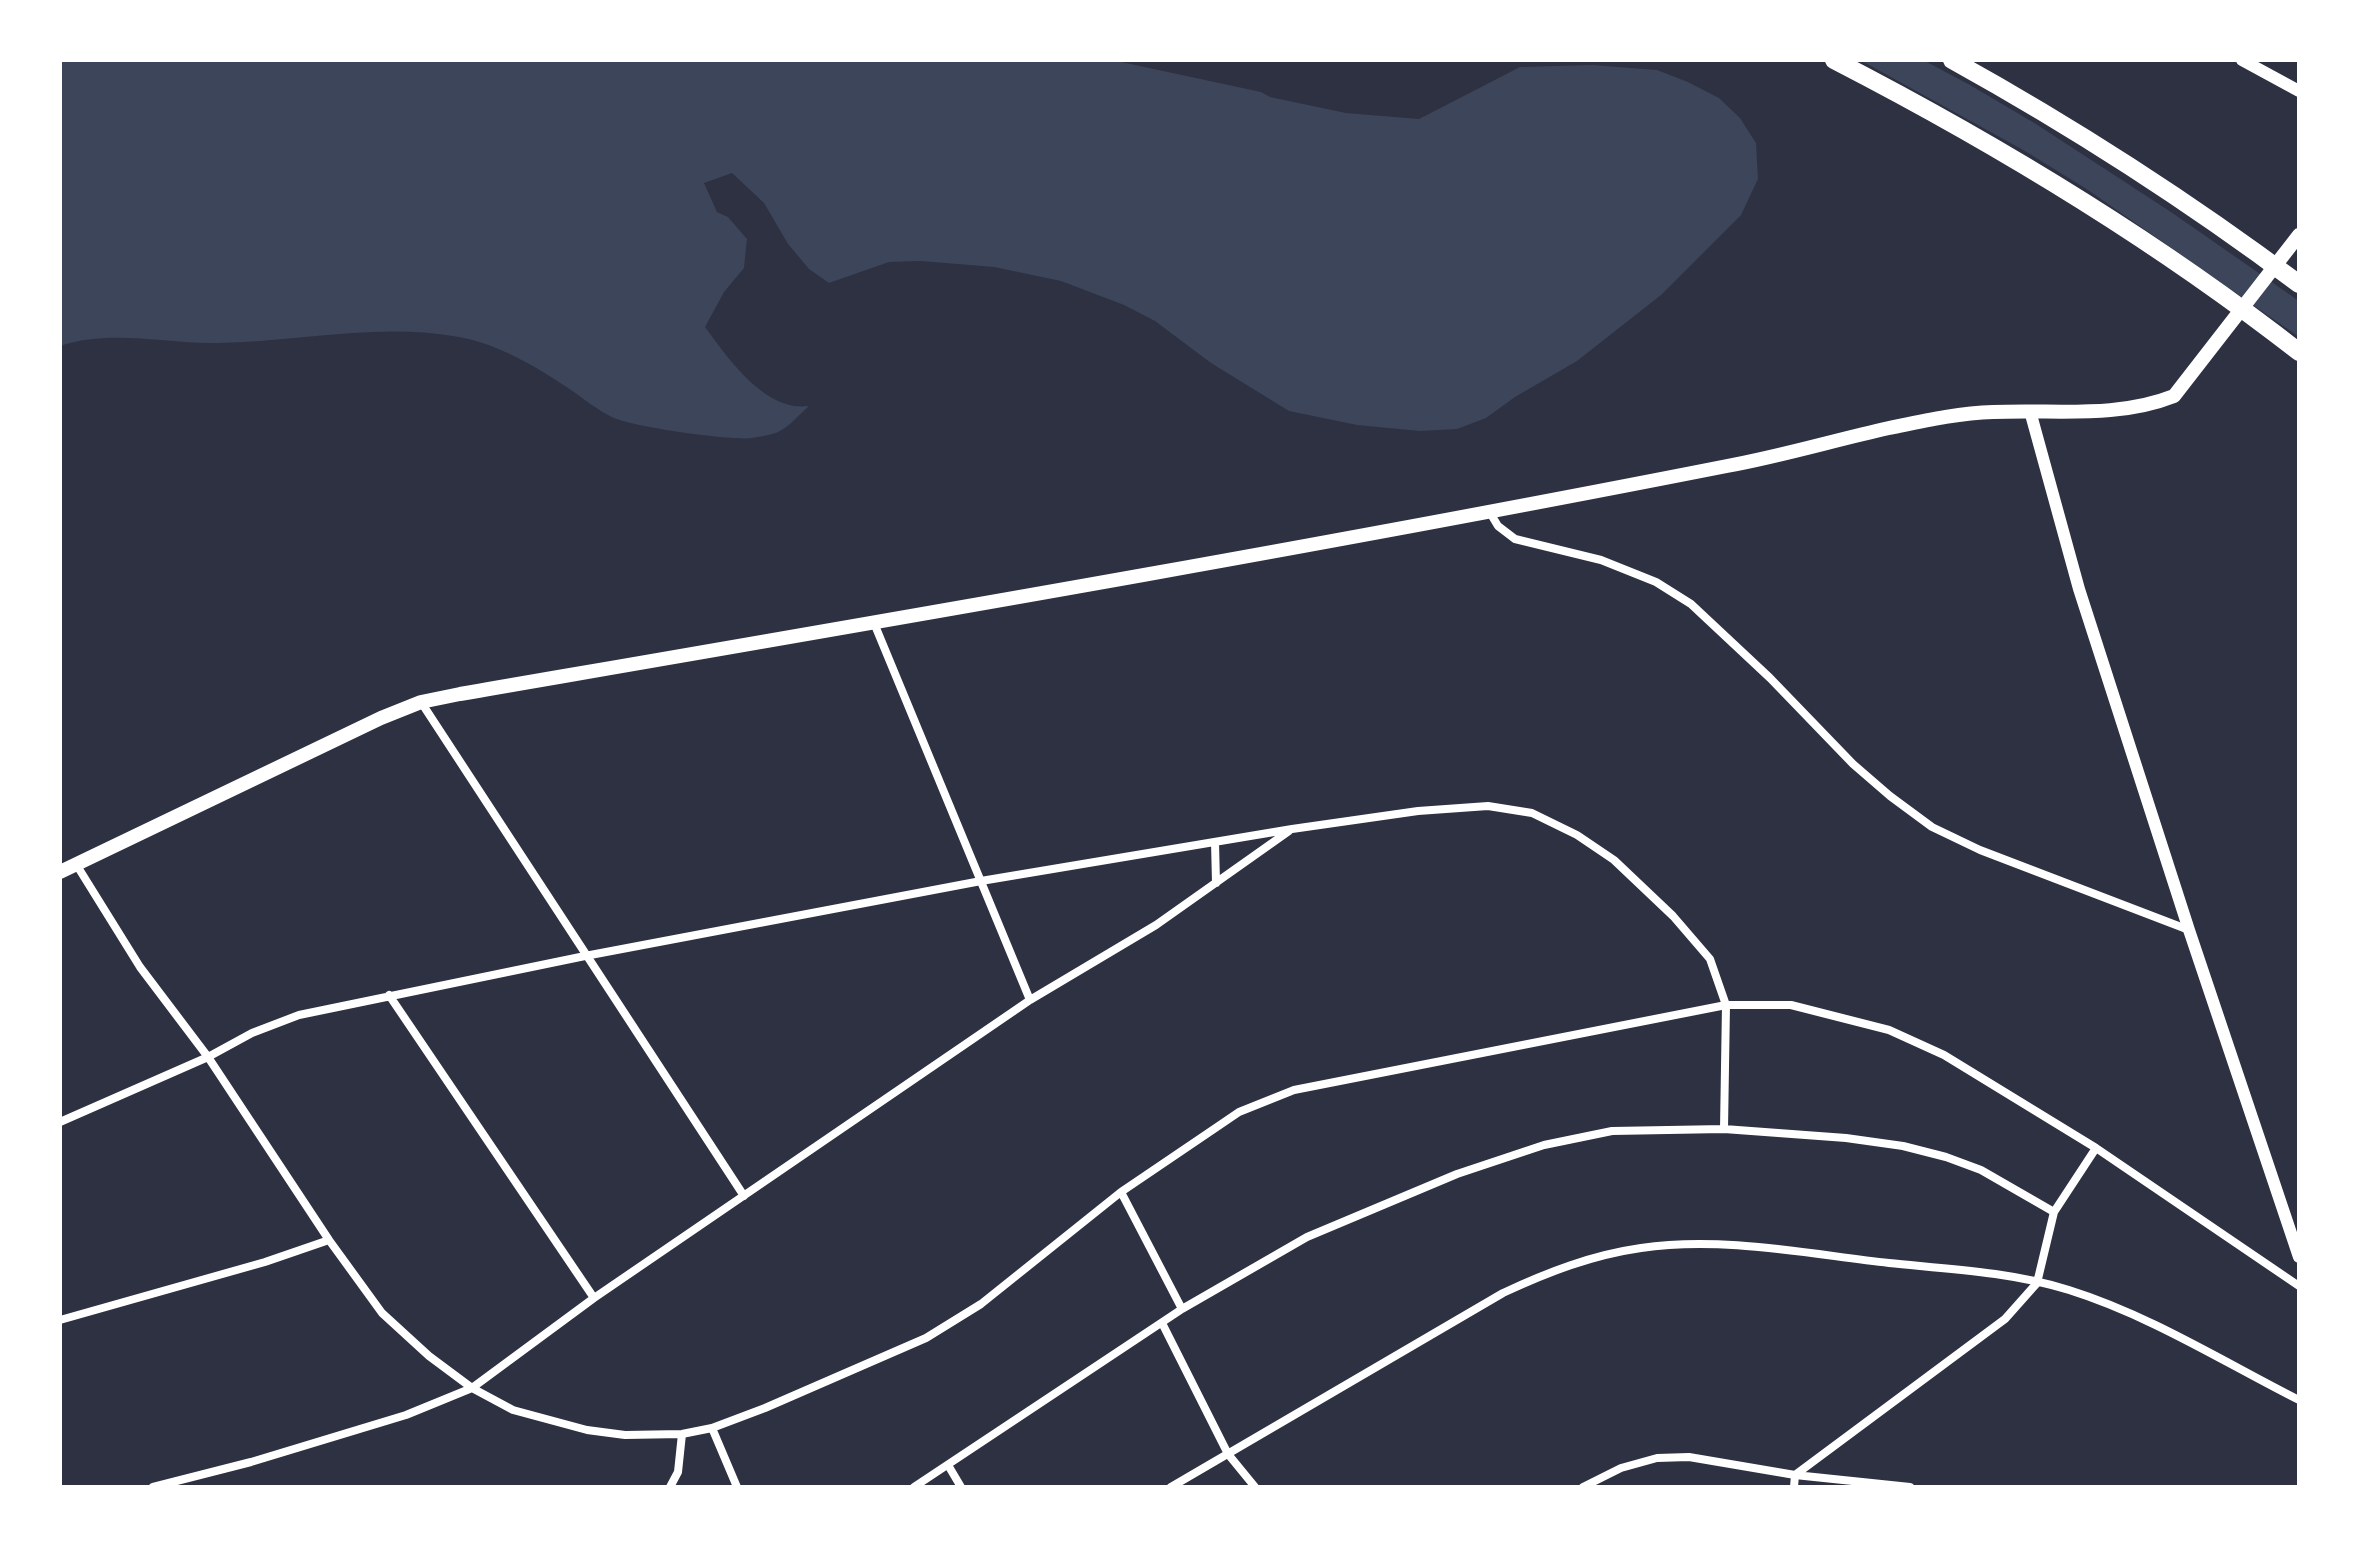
<!DOCTYPE html>
<html>
<head>
<meta charset="utf-8">
<style>
  body { margin:0 }
  #map { position:relative; width:2359px; height:1547px; overflow:hidden; background:#2d3142; font-family:Cabin,sans-serif }
  canvas { display:block }
  .frame { position:absolute; inset:0; border:62px solid #fff; pointer-events:none }
</style>
</head>
<body>
<div id="map">
<canvas width="2359" height="1547"></canvas>
<div class="frame"></div>
</div>
<script>
const c = document.querySelector('canvas').getContext('2d');
c.lineJoin = 'round';
function paint(path, color) { c.fillStyle = color; c.fill(path, 'evenodd'); }
function trace(path, color, width, dash) { c.strokeStyle = color; c.lineWidth = width; c.lineCap = dash ? 'butt' : 'round'; c.setLineDash(dash || []); c.stroke(path); }
const green = new Path2D(`
  M60 60H1112L1261 92 1270 97 1346 113 1419 119 1520 67 1593 65 1657 70 1688 82 1719 98 1740 118 1756 143 1758 179 1741 215 1661 295 1577 361 1515 397 1486 418 1457 429 1420 431 1357 425 1289 411 1211 363 1155 321 1124 305 1061 281 994 267 921 261 889 262 829 283 809 269 788 244 764 203 732 173 704 183 717 212 728 217 747 239 744 268 724 292 705 327C728 358 765 412 809 406 799 415 788 428 776 433 769 435 759 437 752 438 730 441 635 427 614 418 598 411 583 398 568 388 535 366 498 344 459 337 379 322 297 342 217 343 164 344 112 329 60 346Z
  M1860 60H1923L1970 85 2036 124 2171 212 2299 301V337L2088 190 2025 151Z`);
const minor = new Path2D(`
  M1489 511 1498 526 1515 539 1601 560 1656 582 1691 604 1770 678 1853 764 1890 796 1932 827 1980 850 2189 930
  M874 623 1030 1000
  M421 702 744 1196
  M1215 842 1216 883
  M76 864 140 967 208 1057 329 1240 382 1313 429 1356 472 1388 513 1410 587 1430 625 1435 682 1434 712 1428 765 1408 926 1338 981 1304 1121 1192 1214 1129 1239 1112 1294 1090 1726 1005H1791L1889 1030 1944 1055 2096 1148 2299 1286
  M389 995 594 1298
  M60 1122 208 1057 252 1033 299 1015 585 956 981 881 1292 829 1418 811 1488 806 1532 813 1577 835 1614 860 1673 916 1710 959 1726 1005 1724 1129
  M1121 1192 1182 1309
  M60 1320 265 1262 329 1240
  M1162 1323 1228 1454 1255 1487
  M712 1428 737 1487
  M948 1465 961 1487
  M153 1487 251 1462 406 1415 472 1388 594 1298 1030 1000 1156 925 1289 831
  M670 1487 678 1472 682 1434
  M914 1487 1182 1309 1307 1237 1457 1174 1544 1145 1612 1131 1724 1129 1846 1138 1903 1146 1946 1157 1981 1170 2054 1212
  M1171 1487 1503 1293C1548 1272 1592 1255 1641 1248 1722 1236 1808 1254 1889 1263 1949 1269 2011 1272 2069 1290 2149 1315 2224 1362 2299 1400
  M1583 1487 1621 1468 1657 1458 1689 1457 1795 1475 1910 1487
  M1794 1487 1795 1475 2005 1319 2037 1283 2054 1212 2096 1148`);
const tertiary = new Path2D(`
  M2242 60 2299 91
  M2030 411 2079 589 2189 930 2299 1257`);
const secondary = new Path2D(`
  M60 872 381 718 421 702 460 694C883 621 1306 549 1727 466 1782 456 1835 440 1889 428 1923 421 1958 413 1993 412 2054 409 2116 419 2174 396L2299 235`);
const motorway = new Path2D(`
  M1834 60C1997 144 2154 239 2299 352
  M1952 60C2073 127 2188 201 2299 284`);
paint(green, '#3c4559');
trace(minor, '#fff', 8);
trace(tertiary, '#fff', 12);
trace(secondary, '#fff', 14);
trace(motorway, '#fff', 18);
</script>
</body>
</html>
